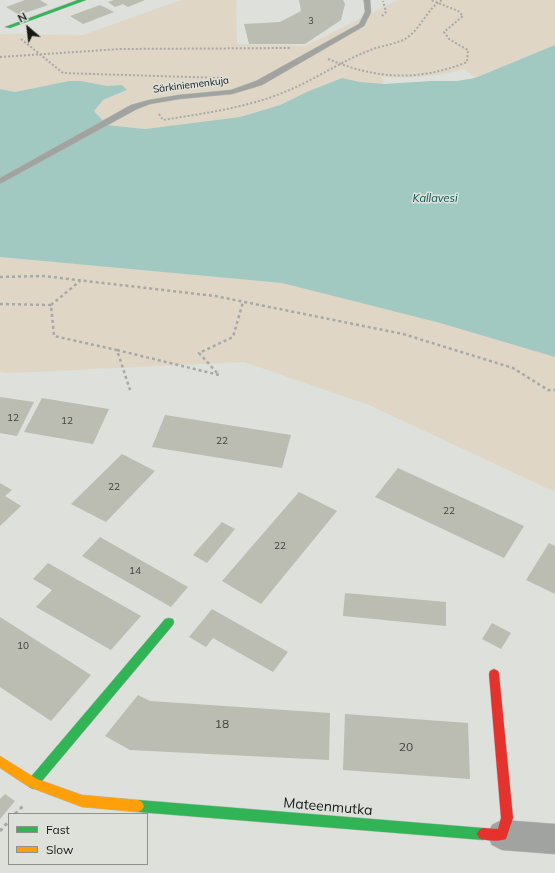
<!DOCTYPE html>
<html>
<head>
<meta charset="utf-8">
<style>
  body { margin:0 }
  #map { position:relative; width:555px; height:873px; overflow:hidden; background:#dde0db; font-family:Mulish,sans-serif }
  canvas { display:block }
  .legend { position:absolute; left:8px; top:813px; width:140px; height:52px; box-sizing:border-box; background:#dde1da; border:1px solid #8e918c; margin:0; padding:5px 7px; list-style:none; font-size:12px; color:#171916 }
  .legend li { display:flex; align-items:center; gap:8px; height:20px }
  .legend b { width:20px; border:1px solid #8e918c }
  .north { position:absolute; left:8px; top:8px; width:40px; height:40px; -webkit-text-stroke:3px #dde1da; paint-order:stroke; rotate:332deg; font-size:11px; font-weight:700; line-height:16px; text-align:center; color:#171916 }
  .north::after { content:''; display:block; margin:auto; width:14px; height:18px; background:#171916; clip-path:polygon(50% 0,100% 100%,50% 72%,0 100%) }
</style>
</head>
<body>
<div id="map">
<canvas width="555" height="873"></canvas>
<ul class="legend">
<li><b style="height:5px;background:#30b455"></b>Fast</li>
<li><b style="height:5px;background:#ff9f0a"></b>Slow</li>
</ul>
<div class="north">N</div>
</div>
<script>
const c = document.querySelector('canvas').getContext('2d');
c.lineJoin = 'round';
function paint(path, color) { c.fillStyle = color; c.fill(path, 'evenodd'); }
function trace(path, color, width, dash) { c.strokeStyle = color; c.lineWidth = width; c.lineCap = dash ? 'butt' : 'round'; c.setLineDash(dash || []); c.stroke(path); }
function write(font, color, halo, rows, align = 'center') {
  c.font = font + ' Mulish,sans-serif'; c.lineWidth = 3; c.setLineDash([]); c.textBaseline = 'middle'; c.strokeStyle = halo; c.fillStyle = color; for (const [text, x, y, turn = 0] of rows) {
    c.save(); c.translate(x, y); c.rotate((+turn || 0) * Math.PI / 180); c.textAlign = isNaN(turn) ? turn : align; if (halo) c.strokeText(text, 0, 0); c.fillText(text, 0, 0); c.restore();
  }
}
const green = new Path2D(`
  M181 0H236L237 44 305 46 398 0H555V45L475 78 465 69C437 76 411 79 382 77L384 84 360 82 342 78 309 91 280 105 240 117 145 129 107 125 94 111 103 100 127 91 122 85 107 86 81 81H69L15 92 0 89V34L83 35Z
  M0 257 282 283 440 323 555 357V492L369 405 244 362 11 373 0 372Z`);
const water = new Path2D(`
  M555 45V357L440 323 282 283 0 257V89L15 92 69 81H81L107 86 122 85 127 90 103 100 94 111 107 125 145 129 240 117 280 105 309 91 342 78 360 82 384 84 430 81H457L475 78Z`);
const building = new Path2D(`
  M25 0H40L48 5 19 15 6 7Z
  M114 0H145L128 7 123 4 115 7 108 2Z
  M299 0H343L345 4 341 20 305 44H249L244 24 280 22 301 11Z
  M100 5 114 12 83 24 70 16Z
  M0 397 34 402 17 436 0 433Z
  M42 398 109 409 93 444 24 432Z
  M165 415 291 435 282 468 152 447Z
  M122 454 155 471 106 522 71 504Z
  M398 468 524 526 504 558 375 497Z
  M0 483 12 490 5 496 21 506 0 526Z
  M299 492 337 511 261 604 222 581Z
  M222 522 235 529 207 563 193 555Z
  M100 537 188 587 171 607 82 556Z
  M549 543 555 546V594L526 580Z
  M48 563 141 616 111 650 36 607 52 590 33 579Z
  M345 593 446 602V626L343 616Z
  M212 609 288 652 273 672 213 638 206 647 189 637Z
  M0 617 91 675 51 721 0 687Z
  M492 623 511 633 501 649 482 639Z
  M138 695 150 701 330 713 329 760 130 750 105 736Z
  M345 714 468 723 470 779 343 770Z
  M5 794 15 801 0 819V799Z`);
const pathFar2 = new Path2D(`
  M382 16 386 12 383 1
  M21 39 63 73 222 78
  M0 57 120 49 291 48
  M328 59C376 79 418 82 467 62L468 50 449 39 444 32 463 16 458 11 431 0
  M159 114 163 120C205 113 247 108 287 91 314 80 340 62 368 51 379 46 392 45 403 40 421 31 425 10 442 0`);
const pathFar1 = new Path2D(`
  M0 277 43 276 215 296 403 334 513 368 548 390H555
  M0 304 51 305 54 336 117 350 131 393
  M51 305 80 281
  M117 350 219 375 199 353 233 337 243 302`);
const path = new Path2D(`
  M15 814 23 806
  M0 831 9 821`);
const lane = new Path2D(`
  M364 0H370L371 12 364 26 262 85 232 94 179 99 150 104 137 109 0 184V178L131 105 149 100 179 95 231 90 256 81 359 24 365 12Z`);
const street = new Path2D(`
  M502 820 555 824V854L502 850 492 845 487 835 492 825Z`);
const fast = new Path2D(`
  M78 0H86L10 28 5 27Z
  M169 618 173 619 174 622 173 625 37 787 33 789 29 787 27 783 29 779 165 619Z
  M138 800 483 828 487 830 489 834 487 838 483 840 138 812 134 810 132 806 134 802Z`);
const slow = new Path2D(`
  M0 756 37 779 82 795 138 800 142 802 144 806 142 810 138 812 82 807 29 787 0 768Z`);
const jam = new Path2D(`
  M494 669 498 671 499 674 513 818 506 839C499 842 486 841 479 838L477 834 479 830 483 828 498 829 501 818 489 674 490 671Z`);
const farNumbernames = [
  ["3",311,21]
];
const farStreetnames = [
  ["Särkiniemenkuja",191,85,-7]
];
const numberNames = [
  ["12",13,418],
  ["12",67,421],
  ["22",222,441],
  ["22",114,487],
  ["22",449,511],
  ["22",280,546],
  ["14",135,571],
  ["10",23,646]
];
const farWaternames = [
  ["Kallavesi",435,199]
];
const nearNumbernames = [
  ["18",222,724],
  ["20",406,747]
];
const nearStreetnames = [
  ["Mateenmutka",328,807,5]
];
paint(green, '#dfd6c6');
paint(water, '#a2c8c2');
paint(building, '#bbbcb2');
trace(lane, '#b9bbb8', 1);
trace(street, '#b9bbb8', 1);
trace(fast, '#b9bbb8', 1);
trace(slow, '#b9bbb8', 1);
trace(jam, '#b9bbb8', 1);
trace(pathFar2, '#a7a9a6', 2, [2, 2]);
trace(pathFar1, '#a7a9a6', 2.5, [3, 3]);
trace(path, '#a7a9a6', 3, [3.5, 3.5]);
paint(lane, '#a1a3a0');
paint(street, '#a1a3a0');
paint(fast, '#30b455');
paint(slow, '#ff9f0a');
paint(jam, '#e5322d');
write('9px', '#40423d', null, farNumbernames);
write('10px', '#171916', '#dde1da', farStreetnames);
write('10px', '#40423d', null, numberNames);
write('italic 11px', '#02524e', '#dde1da', farWaternames);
write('12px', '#40423d', null, nearNumbernames);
write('14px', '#171916', '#dde1da', nearStreetnames);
</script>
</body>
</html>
